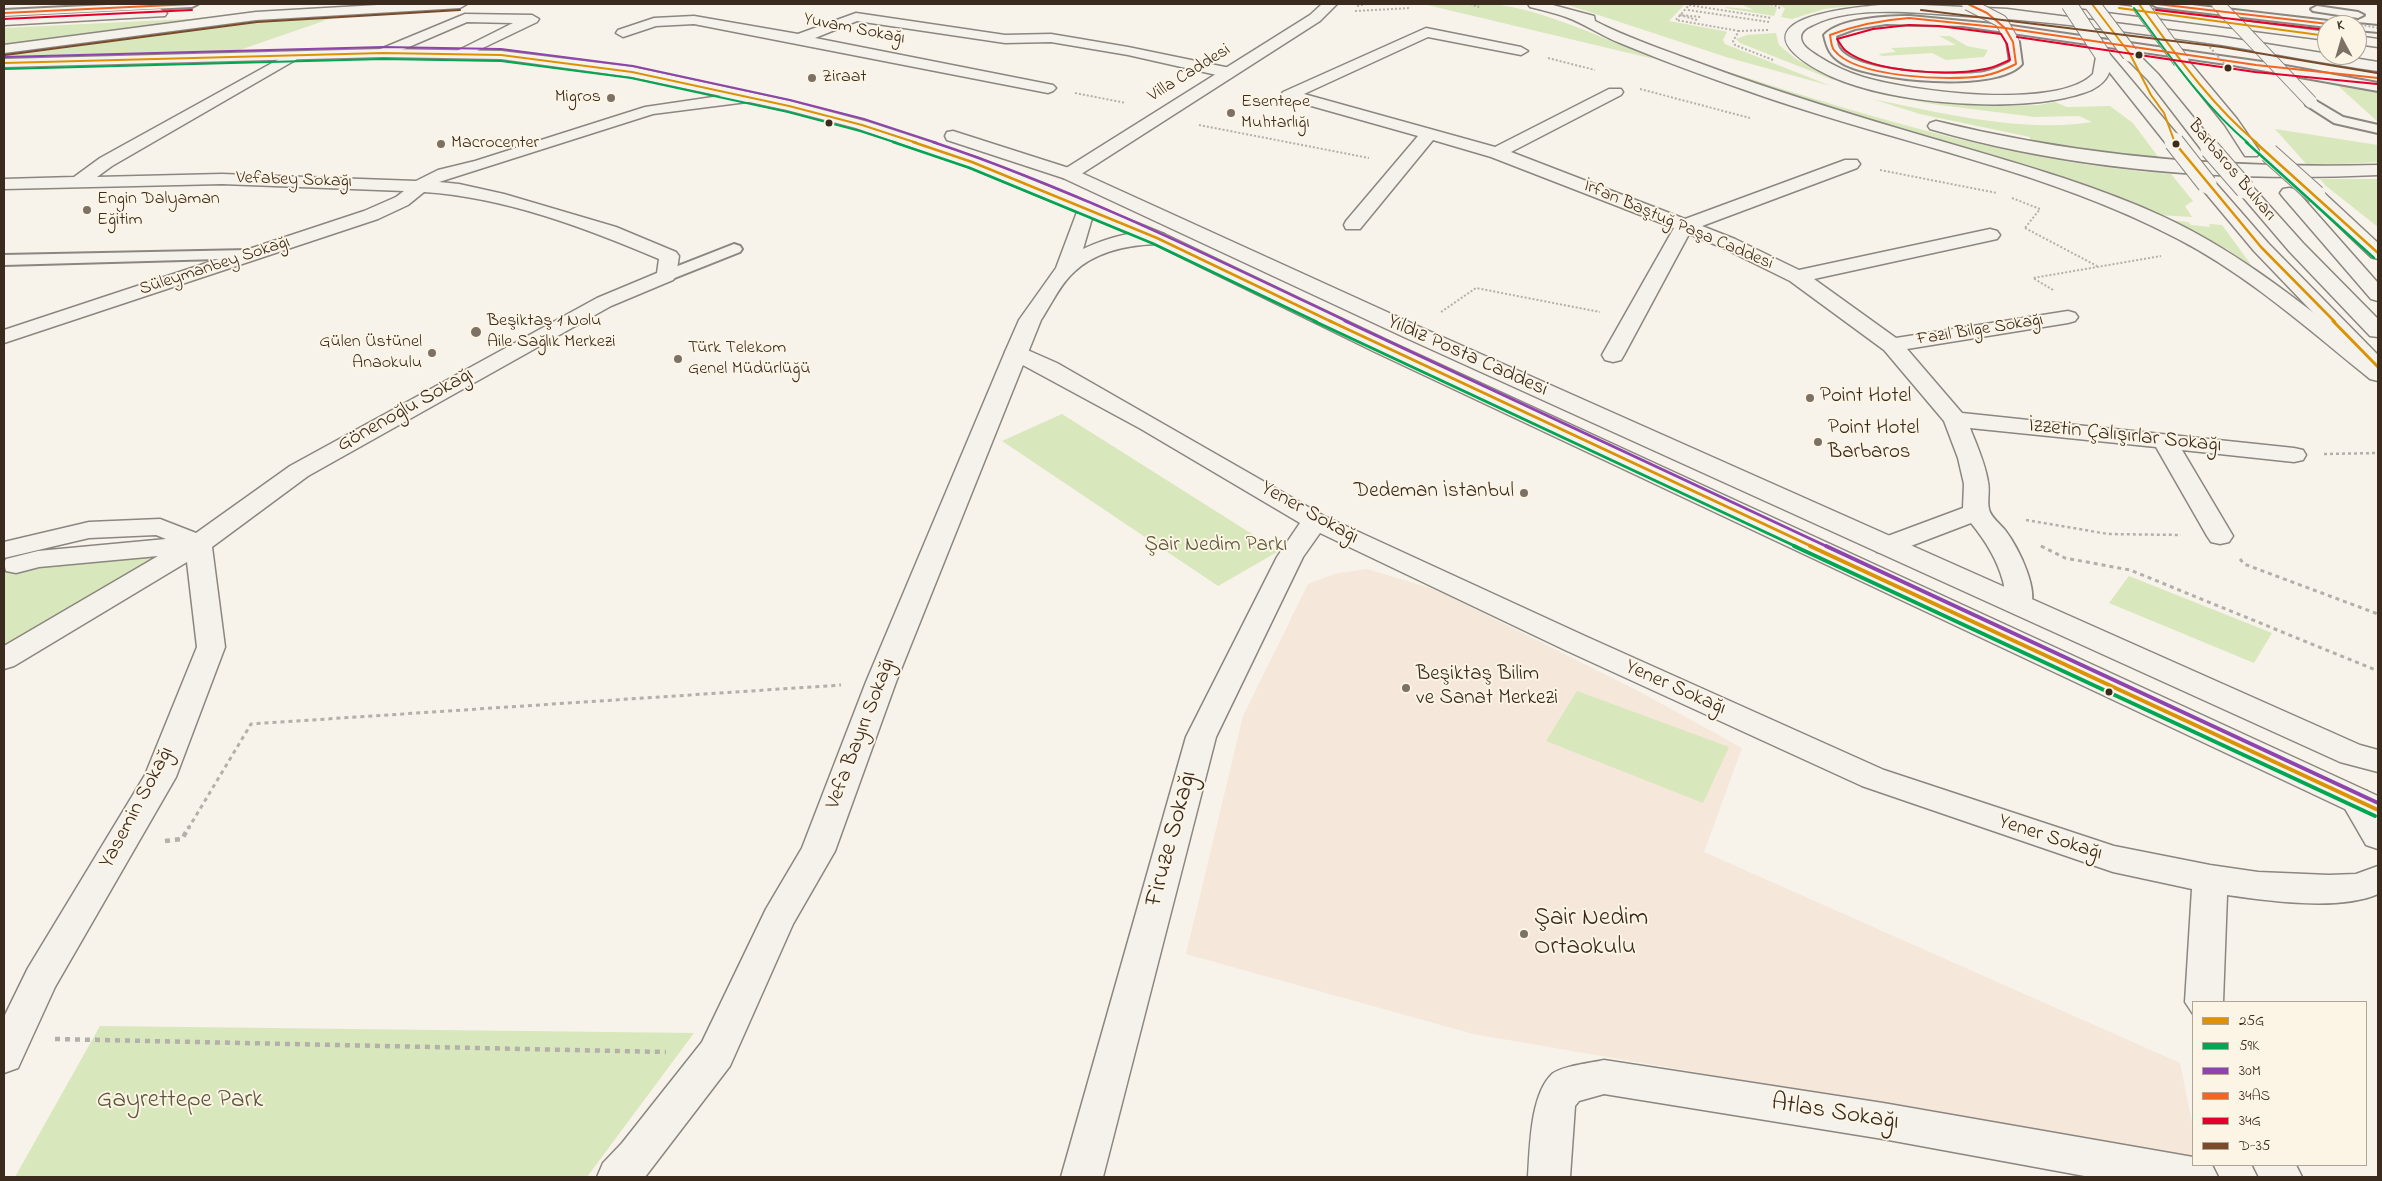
<!DOCTYPE html>
<html>
<head>
<meta charset="utf-8">
<style>
  body { margin:0 }
  #map { position:relative; width:2382px; height:1181px; overflow:hidden; background:#f7f3ea; font-family:"Indie Flower",sans-serif }
  canvas { display:block }
  .frame { position:absolute; inset:0; border:5px solid #3b2a1e; pointer-events:none }
  .legend { position:absolute; left:2192px; top:1001px; width:175px; height:165px; box-sizing:border-box; background:#fcf5e5; border:1px solid #afa495; margin:0; padding:6px 9px; list-style:none; font-size:15px; color:#3b2a1e }
  .legend li { display:flex; align-items:center; gap:10px; height:25px }
  .legend b { width:25px; border:1px solid #afa495 }
  .north { position:absolute; left:2317px; top:15px; width:50px; height:50px; box-sizing:border-box; background:#fcf5e5; border:1px solid #afa495; border-radius:50%; rotate:354deg; font-size:14px; font-weight:700; line-height:20px; text-align:center; color:#3b2a1e }
  .north::after { content:''; display:block; margin:auto; width:18px; height:22px; background:#7d7065; clip-path:polygon(50% 0,100% 100%,50% 72%,0 100%) }
</style>
</head>
<body>
<div id="map">
<canvas width="2382" height="1181"></canvas>
<div class="frame"></div>
<ul class="legend">
<li><b style="height:6px;background:#db9304"></b>25G</li>
<li><b style="height:6px;background:#00a651"></b>59K</li>
<li><b style="height:6px;background:#8e44ad"></b>30M</li>
<li><b style="height:6px;background:#f26522"></b>34AS</li>
<li><b style="height:6px;background:#e4002b"></b>34G</li>
<li><b style="height:6px;background:#7a4b2a"></b>D-35</li>
</ul>
<div class="north">K</div>
</div>
<script>
const c = document.querySelector('canvas').getContext('2d');
c.lineJoin = 'round';
function paint(path, color) { c.fillStyle = color; c.fill(path, 'evenodd'); }
function trace(path, color, width, dash) { c.strokeStyle = color; c.lineWidth = width; c.lineCap = dash ? 'butt' : 'round'; c.setLineDash(dash || []); c.stroke(path); }
function write(font, color, halo, rows, align = 'center') {
  c.font = font + ' "Indie Flower",sans-serif'; c.lineWidth = 4; c.setLineDash([]); c.textBaseline = 'middle'; c.strokeStyle = halo; c.fillStyle = color; for (const [text, x, y, turn = 0] of rows) {
    c.save(); c.translate(x, y); c.rotate((+turn || 0) * Math.PI / 180); c.textAlign = isNaN(turn) ? turn : align; if (halo) c.strokeText(text, 0, 0); c.fillText(text, 0, 0); c.restore();
  }
}
const built = new Path2D(`
  M1367 569 1437 590 1640 692 1742 748 1704 852 2180 1063 2193 1128V1157L1473 1034 1186 954 1243 716 1308 584 1334 574Z`);
const green = new Path2D(`
  M1423 4C1445 4 1469 2 1491 4 1541 8 1607 40 1654 59Z
  M1565 4H1685L1669 21 1724 31 1727 32 1723 40 1725 44 1831 86 1726 57Z
  M1740 4H1768L1777 8 1774 16 1725 8 1727 7 1754 10Z
  M1775 4H1847L1859 5 1824 9 1792 19 1781 17 1785 8Z
  M338 16 234 52 4 57V54L67 48 207 26 269 19Z
  M227 17 29 43 4 45V28Z
  M1776 33 1779 45 1796 59 1809 66 1838 78 1930 100 2001 106 2039 105 2055 102 2067 107 2110 106 2133 123 2159 158 2110 154 2030 140V137L1920 114 1872 99C1941 113 2022 133 2092 122L2079 116 2035 117 1932 104 1885 95 1831 79 1740 43 1736 39 1747 35Z
  M1939 36H1950L1967 46 1988 50 1984 57 1946 60 1932 53 1883 56 1878 54 1896 52 1891 48 1956 45Z
  M1729 72C1873 118 2019 163 2171 174L2193 201 2185 206 2192 217 2158 215 2115 195 2074 180 1857 116 1725 73Z
  M2335 83 2378 93V122Z
  M2275 129 2378 145V162L2308 166Z
  M2320 179H2378V227L2326 186Z
  M2169 220 2188 222 2191 225 2210 227 2209 224 2222 225 2252 266 2227 249Z
  M1062 414 1279 551 1218 586 1002 441Z
  M172 553 4 653V570Z
  M2129 576 2272 633 2254 663 2109 603Z
  M1577 691 1729 747 1703 803 1546 741Z
  M100 1026 694 1033 587 1177H15Z`);
const pathFar3 = new Path2D(`
  M1470 4 1479 7
  M1771 4 1780 8
  M1357 6 1366 4
  M1688 10 1769 22
  M1355 11 1411 8
  M1697 20 1680 15 1701 17
  M1768 30 1739 31 1733 41 1735 45 1773 60
  M1739 31 1676 20 1689 5 1772 18
  M1548 58 1595 70
  M1640 89 1750 118
  M1075 93 1126 103
  M1199 125 1369 158
  M1880 170 1997 193
  M2012 198 2040 209 2025 228
  M2025 228 2097 266
  M2053 290 2033 278 2161 256
  M1441 312 1476 288 1600 312`);
const pathFar2 = new Path2D(`
  M2324 454 2378 453
  M2026 520 2108 534 2181 535
  M2041 546 2043 547`);
const pathFar1 = new Path2D(`
  M2041 546 2065 558 2130 570 2378 671
  M2240 559 2244 564 2378 614
  M188 829 251 724 841 685`);
const path = new Path2D(`
  M165 841 182 839 189 827
  M55 1039 666 1052`);
const lane = new Path2D(`
  M128 4H198L192 7 4 16V10Z
  M2151 4H2183L2337 22 2343 25H2327V27L2157 7Z
  M2317 6 2358 12 2364 15 2358 18 2313 11 2311 9Z
  M1910 16 2004 25 2269 63 2378 83V91L2233 65 1963 26 1886 24 1855 29 1836 36C1837 40 1837 45 1839 48 1854 73 1957 77 1984 72 1993 70 2002 66 2010 62L2007 42 2013 38 2019 42 2022 64C1998 93 1872 81 1842 63 1830 56 1827 48 1824 35 1840 18 1888 16 1910 16Z
  M2357 24 2378 26V32L2357 30V25H2353Z
  M2311 98 2343 117 2378 125V133L2334 123 2306 105 2305 102Z
  M734 244 740 246 742 249 740 252 672 279H660L658 276 660 273Z
  M249 250 255 252 257 255 255 258 4 265V255Z`);
const street = new Path2D(`
  M856 13 1005 35 1051 34 1128 47 1230 68 1238 73 1230 78 1128 55 1051 42 1005 43 857 21 815 38 1053 85 1056 88 1053 91 1048 93 694 24 656 26 623 37 616 33 618 30 654 18 694 16 798 34Z
  M465 14 532 15 539 19 537 22 464 57 457 53 459 50 513 23 467 22 388 56 383 57 376 53 378 50Z
  M1426 28 1521 47 1528 51 1521 55 1428 37 1304 94 1495 147 1609 89H1621L1623 92 1621 95 1511 152 1685 219 1845 160H1857L1860 164 1857 168 1702 226 1735 239 1799 270 1990 229 1997 231 2000 235 1997 239 1814 279 1896 338 2068 311 2075 313 2078 317 2075 321 2068 323 1907 349 1962 413 2294 448 2303 450 2306 455 2303 460 2294 462 2182 450 2233 536 2229 542 2220 544 2211 542 2207 536 2156 447 1970 428C1977 446 1985 463 1988 482 1990 491 1987 501 1989 509 1990 516 2000 524 2005 530 2018 547 2041 592 2029 611L2019 614 2009 611C2003 602 2006 592 2003 581 1997 559 1985 540 1971 523L1895 552 1886 554 1877 552 1873 546 1877 540 1963 508 1964 484 1958 458 1944 421 1884 350 1790 281 1721 247 1689 234 1624 355 1621 360 1613 362 1605 360 1602 355 1674 228 1491 157 1433 140 1360 229H1346L1344 225 1346 221 1418 136 1283 98 1281 95 1283 92Z
  M292 52 299 56 297 59 112 166 97 177 222 174 416 181 438 170 475 161 645 107 747 92 753 94 755 97 753 100 747 102 653 114 439 182 459 184 504 194 616 227 676 252 679 256 676 276 673 280 611 306 308 476 212 547 225 647 176 777 55 987 18 1068 4 1073V1017L28 968 145 775 197 647 187 562 14 666 4 669V646L158 556 39 567 16 573 6 571 4 563 6 559 38 551 166 539 156 535 89 538 4 558V542L89 522 160 519 196 533 290 466 597 298 657 273 659 259C586 228 504 197 424 192L408 205 378 219 4 343V330L364 211 396 197 404 191 222 184 4 189V179L74 177 100 158Z
  M1016 345 1057 363 1324 516 1585 636 1884 770 2114 846 2210 865 2258 872 2329 875 2356 874 2378 866V894C2339 911 2269 901 2227 895L2223 1002H2193V1014L2185 1002 2192 889 2113 872 1862 786 1565 650 1320 533 1303 557 1216 737 1103 1177H1061L1186 737 1277 557 1300 523 1141 429 1008 357 1005 352 1008 347Z
  M2356 788 2367 791 2378 809V849L2366 845 2340 800 2345 791Z
  M1604 1060 1883 1103 2193 1157V1165H2212L2218 1177H2090L1883 1139 1604 1094 1579 1101 1575 1106 1570 1177H1528C1530 1148 1530 1095 1552 1074 1562 1066 1591 1063 1604 1060Z
  M2253 1165H2296L2302 1177H2259Z`);
const secondary = new Path2D(`
  M1322 4H1337L1320 21 1075 178H1063L1060 174 1063 170 1310 15Z
  M1086 202 1092 204 1095 208 1083 249C1106 238 1138 228 1164 234L1167 238 1164 242 1157 244C1128 245 1096 251 1074 272 1060 284 1051 305 1041 320L896 682 835 851 793 924 730 1066 645 1177H597L603 1163 622 1143 702 1042 766 909 802 848 866 682 1005 352 1019 320 1056 268 1080 204Z`);
const primary = new Path2D(`
  M383 49 501 51 632 67 789 101 868 122 978 158 1164 234 1391 342 2378 796V822L2366 819 1375 352 1150 242 966 166 856 128 787 110 632 77 501 59 383 57 4 67V59Z
  M2102 50 2107 51 2180 138 2182 142 2180 146H2168L2095 54Z
  M2130 50 2135 51 2158 74 2216 145 2218 149 2216 153H2204L2148 80 2125 57 2123 54Z
  M2181 57 2186 58 2237 119 2260 152 2257 156H2245L2225 125 2174 61Z
  M953 131 1075 170 1420 327 2360 745 2378 750V772L2340 762 1404 337 1063 178 947 140 945 136 947 132Z
  M2207 179 2213 180 2268 243 2378 355V374L2370 372 2254 251 2198 184 2201 180Z
  M2245 184 2251 185 2303 243 2378 319V337L2370 336 2289 251 2236 189 2239 185Z
  M2289 188 2295 189 2378 283V301L2371 299 2283 197 2280 193 2283 189Z
  M2316 190 2322 191 2378 243V259L2371 257 2310 199 2307 195 2310 191Z`);
const highway = new Path2D(`
  M395 4H467L460 8 256 20 4 53V45L256 12Z
  M1528 4H1549L1594 16 1595 21C1628 38 1664 50 1699 63 1777 92 1855 116 1934 139 2012 162 2090 183 2164 217 2244 254 2309 310 2378 363V381L2370 379C2308 329 2249 276 2178 239 2049 171 1902 144 1765 97 1716 80 1668 63 1620 43 1602 36 1585 24 1566 17 1555 13 1542 10 1530 7Z
  M1901 4 2007 9 2223 37 2378 62V71C2326 64 2274 53 2222 45 2132 32 2042 20 1952 15 1911 12 1850 6 1813 25 1808 27 1801 31 1801 37 1801 46 1812 52 1818 56 1832 65 1847 72 1863 77 1909 91 2057 111 2093 74L2097 51 2102 50 2109 54C2110 60 2111 67 2109 73 2102 90 2081 94 2065 98 2000 112 1878 103 1820 71 1721 16 1864 5 1901 4Z
  M2073 4H2110L2327 32V40L2080 8Z
  M160 9 167 13 165 16 4 25V17Z
  M2357 36 2378 39V47L2357 44Z
  M1936 121C2081 157 2228 169 2378 165V175C2229 182 2074 171 1930 129L1928 126 1930 123Z`);
const pathBridge = new Path2D(`
  M2337 20 2378 28
  M2207 44 2228 68`);
const laneBridge = new Path2D(`
  M1968 4 2001 21 2013 42
  M2218 4 2311 102`);
const primaryBridgeFar1 = new Path2D(`
  M2069 4 2102 54
  M2092 4 2130 54
  M2139 4 2181 61`);
const primaryBridge = new Path2D(`
  M2174 142 2207 184
  M2210 149 2245 189
  M2269 153 2316 195`);
const bus1Far3 = new Path2D(`
  M2092 4 2130 54 2151 95 2164 113 2175 143
  M2139 4C2175 53 2210 104 2257 143
  M2119 8 2327 36
  M4 63 383 53 501 55 632 72 789 106 862 125 917 143`);
const bus1Far2 = new Path2D(`
  M913 142 972 162 1157 238 1332 322
  M2174 142 2261 247 2335 322
  M2255 142 2378 253`);
const bus1Far1 = new Path2D(`
  M1330 321 1813 547
  M2333 321 2378 367`);
const bus1 = new Path2D(`
  M1810 546 2378 810`);
const bus2Far3 = new Path2D(`
  M2134 8C2169 55 2203 105 2248 143
  M4 69 383 59 501 61 631 78 788 112 860 131 897 143`);
const bus2Far2 = new Path2D(`
  M893 142 970 168 1154 244 1317 322
  M2246 142 2374 258`);
const bus2Far1 = new Path2D(`
  M1314 321 1797 547`);
const bus2 = new Path2D(`
  M1794 546 2375 816`);
const bus3Far3 = new Path2D(`
  M4 57 383 47 501 49 633 66 790 100 864 119 937 143`);
const bus3Far2 = new Path2D(`
  M933 142C1076 190 1212 257 1348 322`);
const bus3Far1 = new Path2D(`
  M1345 321 1828 547`);
const bus3 = new Path2D(`
  M1826 546 2378 803`);
const bus4 = new Path2D(`
  M1968 4 1987 13 2005 28
  M2157 4 2337 25
  M4 13 192 4
  M1909 18 2005 28 2013 42 2016 64C2006 69 1995 74 1983 76 1950 81 1855 78 1834 50 1831 46 1831 40 1830 35 1856 25 1882 20 1909 18Z
  M2005 28 2256 65 2378 78`);
const bus5 = new Path2D(`
  M2156 10 2327 30
  M4 19 192 10
  M1909 25 1939 26 2001 34 2007 44 2010 60C2002 63 1994 68 1985 69 1950 76 1875 73 1846 51 1842 48 1840 43 1837 39L1873 29Z
  M2017 37 2255 72 2377 84`);
const bus6 = new Path2D(`
  M1921 10 2222 47 2377 73
  M5 55 257 22 460 10`);
const markers = [
  [2139,55,4.5,"#3b2a1e"],
  [2228,68,4.5,"#3b2a1e"],
  [812,78,5,"#7d7065"],
  [611,98,5,"#7d7065"],
  [1231,113,5,"#7d7065"],
  [829,123,4.5,"#3b2a1e"],
  [441,144,5,"#7d7065"],
  [2176,144,4.5,"#3b2a1e"],
  [87,210,5,"#7d7065"],
  [476,332,6,"#7d7065"],
  [432,353,5,"#7d7065"],
  [678,359,5,"#7d7065"],
  [1810,398,5,"#7d7065"],
  [1818,442,5,"#7d7065"],
  [1524,493,5,"#7d7065"],
  [1406,688,5,"#7d7065"],
  [2109,692,4.5,"#3b2a1e"],
  [1524,934,5,"#7d7065"]
];
const farStreetnames = [
  ["Yuvam Sokağı",854,30,11],
  ["Villa Caddesi",1190,74,-32],
  ["Barbaros Bulvarı",2231,171,50],
  ["Vefabey Sokağı",294,181,2],
  ["İrfan Baştuğ Paşa Caddesi",1678,226,23],
  ["Süleymanbey Sokağı",215,267,-18],
  ["Fazıl Bilge Sokağı",1980,331,-9]
];
const farPoinames = [
  ["Ziraat",822,78],
  ["Migros",601,98,"right"],
  ["Esentepe",1241,103],
  ["Muhtarlığı",1241,124],
  ["Macrocenter",451,144],
  ["Engin Dalyaman",97,200],
  ["Eğitim",97,221],
  ["Beşiktaş 1 Nolu",487,322],
  ["Aile Sağlık Merkezi",487,343],
  ["Gülen Üstünel",422,343,"right"],
  ["Anaokulu",422,364,"right"],
  ["Türk Telekom",688,349],
  ["Genel Müdürlüğü",688,370]
];
const streetNames = [
  ["Yıldız Posta Caddesi",1467,357,24],
  ["Gönenoğlu Sokağı",406,411,-29],
  ["İzzetin Çalışırlar Sokağı",2125,437,6],
  ["Yener Sokağı",1309,514,29],
  ["Yener Sokağı",1675,689,24],
  ["Vefa Bayırı Sokağı",862,734,-69],
  ["Yasemin Sokağı",138,808,-62],
  ["Yener Sokağı",2050,839,18]
];
const poiNames = [
  ["Point Hotel",1820,398],
  ["Point Hotel",1828,430],
  ["Barbaros",1828,454],
  ["Dedeman İstanbul",1514,493,"right"],
  ["Beşiktaş Bilim",1416,676],
  ["ve Sanat Merkezi",1416,700]
];
const parkNames = [
  ["Şair Nedim Parkı",1216,547]
];
const nearStreetnames = [
  ["Firuze Sokağı",1173,839,-75],
  ["Atlas Sokağı",1835,1114,9]
];
const nearPoinames = [
  ["Şair Nedim",1534,920],
  ["Ortaokulu",1534,949]
];
const nearParknames = [
  ["Gayrettepe Park",180,1102]
];
paint(built, '#f5e7da');
paint(green, '#d8e7bc');
trace(lane, '#8b867f', 4);
trace(street, '#8b867f', 3);
trace(secondary, '#8b867f', 3);
trace(primary, '#8b867f', 3);
trace(highway, '#8b867f', 3);
trace(pathFar3, '#b3afa9', 2, [2, 2]);
trace(pathFar2, '#b3afa9', 2.5, [3, 3]);
trace(pathFar1, '#b3afa9', 3, [4, 4]);
trace(path, '#b3afa9', 4.5, [5, 5]);
paint(lane, '#f5f2ec');
paint(street, '#f5f2ec');
paint(secondary, '#f5f2ec');
paint(primary, '#f5f2ec');
paint(highway, '#f5f2ec');
trace(laneBridge, '#8b867f', 14, []);
trace(primaryBridgeFar1, '#8b867f', 17, []);
trace(primaryBridge, '#8b867f', 21, []);
trace(pathBridge, '#b3afa9', 2, [2, 2]);
trace(laneBridge, '#f5f2ec', 12);
trace(primaryBridgeFar1, '#f5f2ec', 15);
trace(primaryBridge, '#f5f2ec', 19);
trace(bus1Far3, '#db9304', 2);
trace(bus1Far2, '#db9304', 2.5);
trace(bus1Far1, '#db9304', 3);
trace(bus1, '#db9304', 4);
trace(bus2Far3, '#00a651', 2);
trace(bus2Far2, '#00a651', 2.5);
trace(bus2Far1, '#00a651', 3);
trace(bus2, '#00a651', 4);
trace(bus3Far3, '#8e44ad', 2);
trace(bus3Far2, '#8e44ad', 2.5);
trace(bus3Far1, '#8e44ad', 3);
trace(bus3, '#8e44ad', 4);
trace(bus4, '#f26522', 2);
trace(bus5, '#e4002b', 2);
trace(bus6, '#7a4b2a', 2);
for (const [x, y, r, color] of markers) { const dot = new Path2D(); dot.arc(x, y, r, 0, 2 * Math.PI); c.fillStyle = color; c.fill(dot); trace(dot, '#fcf5e5', 2); }
write('18px', '#3b2a1e', '#fcf5e5', farStreetnames);
write('18px', '#3b2a1e', '#fcf5e5', farPoinames, 'left');
write('21px', '#3b2a1e', '#fcf5e5', streetNames);
write('21px', '#3b2a1e', '#fcf5e5', poiNames, 'left');
write('21px', '#5c573c', '#fcf5e5', parkNames);
write('25px', '#3b2a1e', '#fcf5e5', nearStreetnames);
write('25px', '#3b2a1e', '#fcf5e5', nearPoinames, 'left');
write('25px', '#5c573c', '#fcf5e5', nearParknames);
</script>
</body>
</html>
